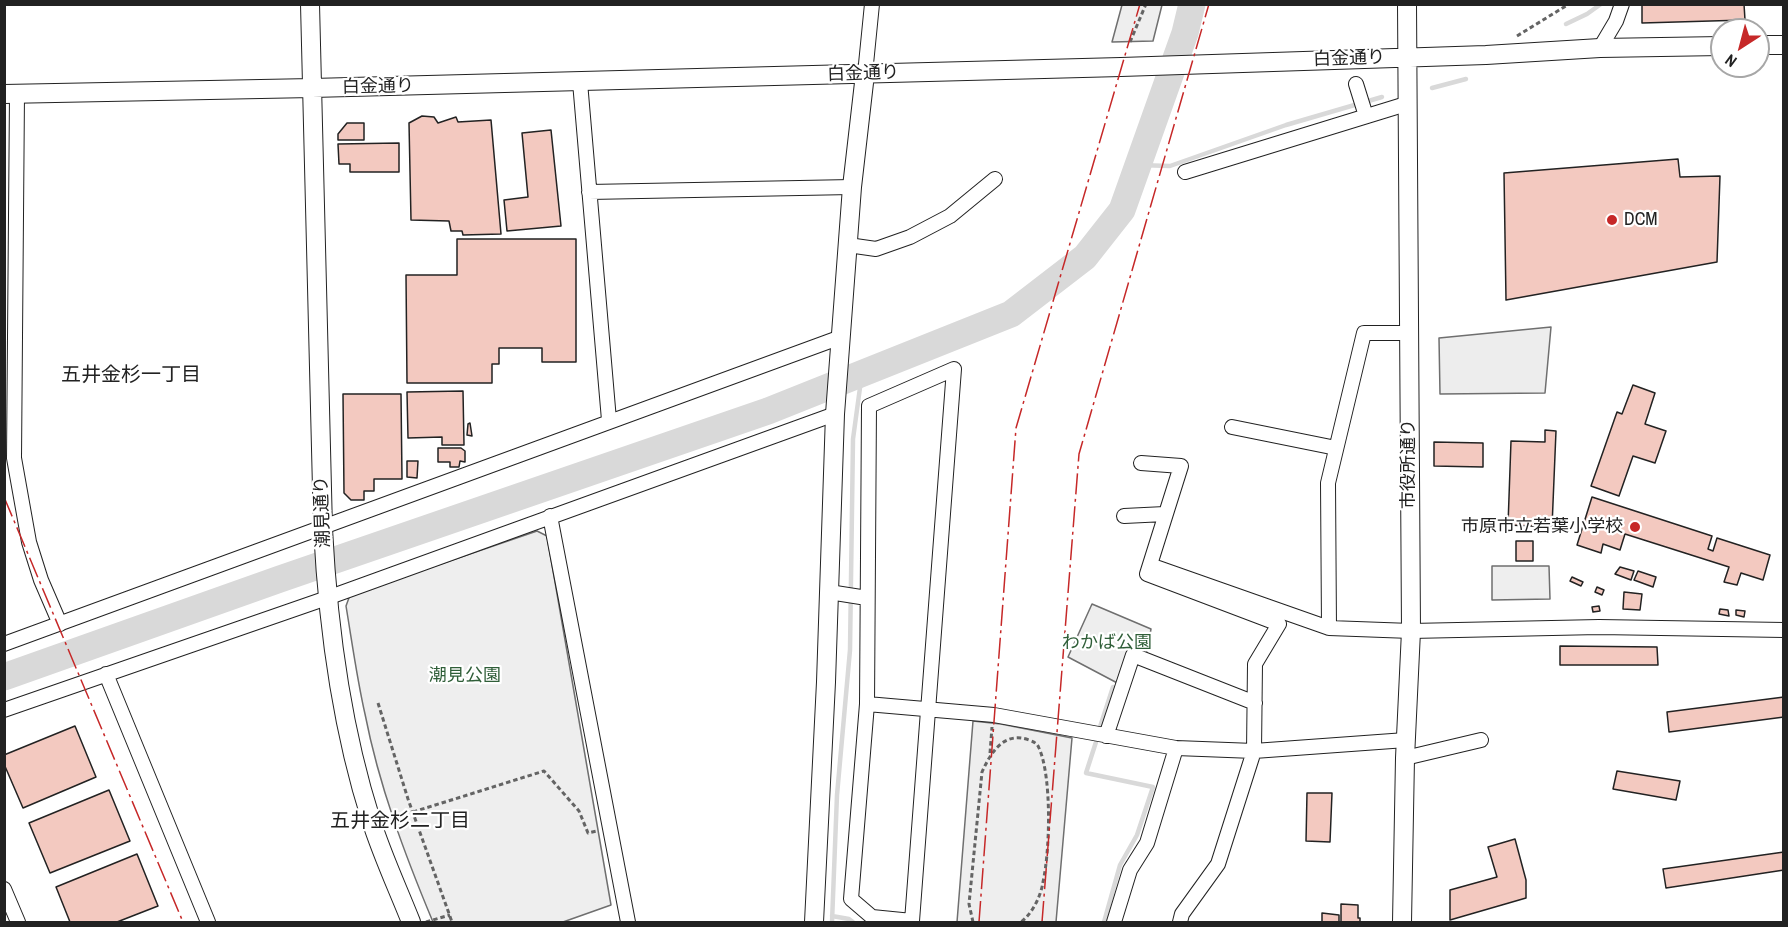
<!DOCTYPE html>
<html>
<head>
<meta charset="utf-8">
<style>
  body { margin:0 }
  #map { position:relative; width:1788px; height:927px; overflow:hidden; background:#fff; font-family:"Archivo Narrow",sans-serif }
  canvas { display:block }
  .frame { position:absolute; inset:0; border:6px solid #222; pointer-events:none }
  .north { position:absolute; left:1710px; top:18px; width:60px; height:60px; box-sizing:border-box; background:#fff; border:2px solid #a7a7a7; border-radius:50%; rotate:216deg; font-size:16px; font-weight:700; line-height:24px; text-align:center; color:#222 }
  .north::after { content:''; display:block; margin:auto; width:21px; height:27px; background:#c62828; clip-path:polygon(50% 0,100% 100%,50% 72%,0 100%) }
</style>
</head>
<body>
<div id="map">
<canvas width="1788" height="927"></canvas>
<div class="frame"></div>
<div class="north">N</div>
</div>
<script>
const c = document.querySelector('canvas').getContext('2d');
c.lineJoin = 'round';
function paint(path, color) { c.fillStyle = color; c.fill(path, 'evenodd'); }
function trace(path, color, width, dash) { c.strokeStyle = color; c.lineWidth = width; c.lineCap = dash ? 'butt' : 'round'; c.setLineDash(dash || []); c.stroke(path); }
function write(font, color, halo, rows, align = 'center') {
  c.font = font + ' "Archivo Narrow","Noto Sans JP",sans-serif'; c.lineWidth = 4.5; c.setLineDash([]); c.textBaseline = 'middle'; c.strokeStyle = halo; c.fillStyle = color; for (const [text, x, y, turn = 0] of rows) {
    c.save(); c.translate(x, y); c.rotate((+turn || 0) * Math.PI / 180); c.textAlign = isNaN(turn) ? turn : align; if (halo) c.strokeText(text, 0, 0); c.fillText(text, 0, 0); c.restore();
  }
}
const green = new Path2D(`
  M1122 5H1162L1153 41 1112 42Z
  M537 531 547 536 611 905 563 922H433C405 855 379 786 365 714 357 679 352 642 346 606L350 595Z
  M1492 566H1549L1550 599 1492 600Z
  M1092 604 1151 629 1145 660 1133 656 1123 686 1068 657Z
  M973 721 1001 724 1072 738 1056 922H957Z`);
const parking = new Path2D(`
  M1551 327 1545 393 1440 394 1439 338Z`);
const stream = new Path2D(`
  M1566 24 1587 14 1601 4
  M1432 88 1466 79
  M1138 165 1170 166 1286 125 1382 97
  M1100 727 1113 687
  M1096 742 1086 773 1153 787 1137 835 1120 865 1104 922
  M832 916 849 919 853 922
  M832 922 837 795 850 650 853 439 862 373`);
const river = new Path2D(`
  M4 677 280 579 768 411 1011 314 1085 257 1122 210 1185 33 1192 4`);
const building = new Path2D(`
  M1642 4H1744L1745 20 1642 23Z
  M422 116 434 117 438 123 456 117 458 122 491 120 501 234 463 235 462 231H451L449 221 411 220 409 123Z
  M347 123H364V140H338V134Z
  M551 130 561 226 507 231 504 200 528 197 522 133Z
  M399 143V172H350V164H339L338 144Z
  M1678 159 1680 177 1720 176 1717 262 1506 300 1504 173Z
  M457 239H576V362H542V348H499V364H492V383H407L406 275H457Z
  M1633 385 1655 393 1645 424 1666 431 1655 463 1633 456 1619 496 1591 486 1617 412 1622 414Z
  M463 391 464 445H442V437L408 438 407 392Z
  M343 394H401L402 479H374V491H364V500H351L344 493Z
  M470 423 472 436 467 435 468 424Z
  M1545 430 1556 431 1552 527 1508 525 1511 441 1545 442Z
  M1434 442 1483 443V467L1434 466Z
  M438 448H461L465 451V462L460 461 459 467H450V462H438Z
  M407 461H418L417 478 407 477Z
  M1592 497 1712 536 1708 549 1713 551 1717 538 1770 555 1763 580 1741 573 1737 585 1724 582 1729 567 1625 534 1620 550 1603 544 1601 553 1577 545Z
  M1516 541H1533V561H1516Z
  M1620 567 1634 571 1631 580 1615 574Z
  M1638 571 1656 577 1653 587 1634 580Z
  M1572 577 1583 582 1581 586 1570 581Z
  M1597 587 1604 590 1602 595 1595 592Z
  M1624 592 1642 594 1640 610 1623 609Z
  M1599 606 1600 611 1593 612 1592 607Z
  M1720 609 1728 610 1729 616 1719 614Z
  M1736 610 1745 611 1744 617 1736 615Z
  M1560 646 1657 647 1658 665H1560Z
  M1784 697V717L1669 732 1667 712Z
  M75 726 96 777 23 808 4 764V755Z
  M1617 771 1680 781 1676 800 1613 789Z
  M109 790 130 841 50 873 29 823Z
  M1307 793H1332L1330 842 1306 841Z
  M1515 839 1526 880V898L1450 920V890L1497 877 1488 847Z
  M1784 852V870L1666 888 1663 869Z
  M137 854 158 906 117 922H70L56 887Z
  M1341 904 1358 905V918H1360V922H1341Z
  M1322 913 1339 915V922H1322Z`);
const path = new Path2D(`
  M1517 36 1569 4
  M1130 42 1146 4
  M378 703 408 799 452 922
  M990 753 992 727
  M413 812 544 771 579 811 588 833 597 831
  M426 922 450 915
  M973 922 969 904 982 772C991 752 1004 731 1029 740 1034 742 1037 743 1039 748 1052 777 1050 851 1043 882 1041 896 1032 914 1021 922`);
const minor = new Path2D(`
  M1600 48 1616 21 1622 4
  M865 74 872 4
  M580 82 609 420
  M1356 84 1366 116
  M17 94 14 458 29 542 41 580 60 624
  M1185 172 1406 104
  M589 192 852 187
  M848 245 876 249 910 237 950 216 995 179
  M954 369 912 921 872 917 851 899 867 704 869 406Z
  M1232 427 1336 448
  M1141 463 1181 466 1147 574 1279 624 1255 664 1254 751 1218 864 1182 914 1180 922
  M550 516 628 922
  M1124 516 1165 514
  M1150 565 1329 628 1411 631 1599 627 1784 630
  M829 592 867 598
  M1329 628 1328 483 1364 333H1408
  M4 644C284 544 561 437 841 337
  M106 674 208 922
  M867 704 994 715 1176 748 1254 751 1406 740
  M4 710 327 598 835 414
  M1106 736 1133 655 1255 703
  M1405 758 1481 740
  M4 889 18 922
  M1114 922 1130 870 1147 843 1176 748`);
const tertiary = new Path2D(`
  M310 4 323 529C328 627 341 726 371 820 382 855 398 889 411 922
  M1758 45H1784
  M4 94 312 88 1121 67 1486 55 1600 48 1722 46
  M814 922 826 682 835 414 852 187 865 74
  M1402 922 1405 758 1411 631 1407 4`);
const power = new Path2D(`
  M4 497 183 922
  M979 922 1016 428 1140 4
  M1042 922 1079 454 1209 4`);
const markers = [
  [1612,220,6,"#c62828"],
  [1635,527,6,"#c62828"]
];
const streetNames = [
  ["白金通り",1349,59,-2],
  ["白金通り",863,74,-2],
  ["白金通り",378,87,-1],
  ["市役所通り",1409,464,-90],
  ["潮見通り",323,512,-92]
];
const poiNames = [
  ["DCM",1624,220],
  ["市原市立若葉小学校",1623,527,"right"]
];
const parkNames = [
  ["わかば公園",1107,643],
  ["潮見公園",465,676]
];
const neighbourhoodNames = [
  ["五井金杉一丁目",131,376],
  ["五井金杉二丁目",400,822]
];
paint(green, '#eee');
trace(green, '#6f6f6f', 1.5);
paint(parking, '#ededed');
trace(parking, '#6f6f6f', 1.5);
trace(stream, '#d9d9d9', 4.5);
trace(river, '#d9d9d9', 27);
paint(building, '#f3c9c0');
trace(building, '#222', 1.5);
trace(minor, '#222', 16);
trace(tertiary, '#222', 20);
trace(path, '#646464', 3, [4.5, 3]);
trace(minor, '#fff', 14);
trace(tertiary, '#fff', 18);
trace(power, '#c62828', 1.5, [21, 4.5, 3, 4.5]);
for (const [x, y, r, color] of markers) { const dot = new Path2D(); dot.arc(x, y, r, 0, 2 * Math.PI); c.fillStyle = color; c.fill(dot); trace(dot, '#fff', 2); }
write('18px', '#222', '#fff', streetNames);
write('18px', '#222', '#fff', poiNames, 'left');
write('18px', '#2f5e38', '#fff', parkNames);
write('20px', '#222', '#fff', neighbourhoodNames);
</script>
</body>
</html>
